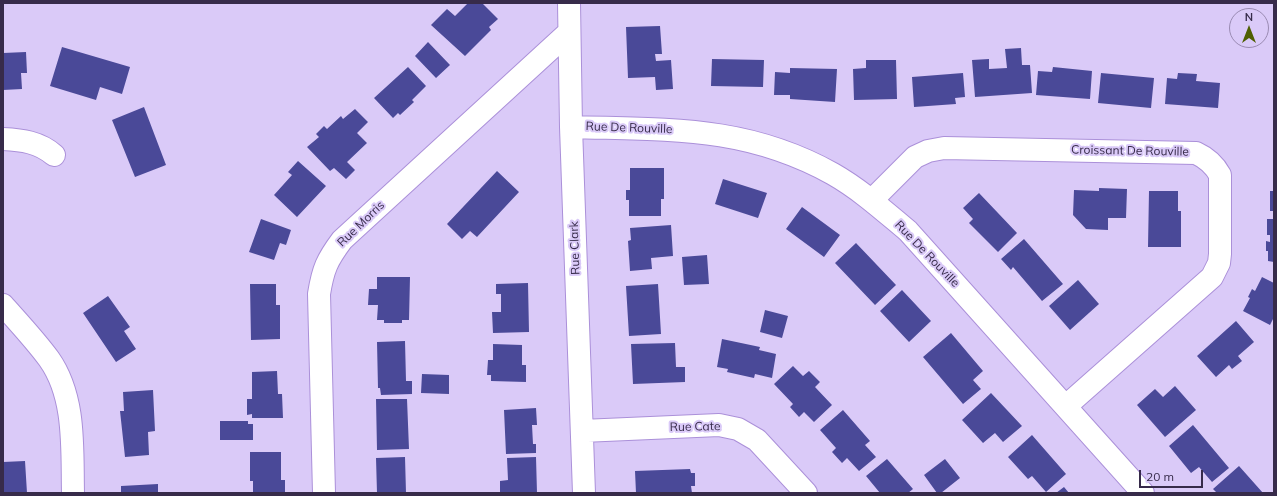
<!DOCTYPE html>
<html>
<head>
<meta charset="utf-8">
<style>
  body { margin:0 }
  #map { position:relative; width:1277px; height:496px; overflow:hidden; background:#dacaf8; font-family:Mulish,sans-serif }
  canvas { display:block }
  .frame { position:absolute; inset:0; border:4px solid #372b4a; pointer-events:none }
  .north { position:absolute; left:1229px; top:8px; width:40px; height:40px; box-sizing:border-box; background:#dacaf8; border:1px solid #998ab2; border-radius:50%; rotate:0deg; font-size:11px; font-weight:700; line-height:16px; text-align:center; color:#372b4a }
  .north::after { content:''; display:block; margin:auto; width:14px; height:18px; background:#4f5f02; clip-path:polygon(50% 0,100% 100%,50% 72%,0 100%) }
  .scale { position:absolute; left:1139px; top:470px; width:64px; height:18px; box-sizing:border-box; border:2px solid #372b4a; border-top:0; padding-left:5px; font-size:12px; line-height:14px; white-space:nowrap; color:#372b4a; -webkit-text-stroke:3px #dacaf8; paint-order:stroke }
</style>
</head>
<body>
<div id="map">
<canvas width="1277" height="496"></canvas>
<div class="frame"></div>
<div class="north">N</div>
<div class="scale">20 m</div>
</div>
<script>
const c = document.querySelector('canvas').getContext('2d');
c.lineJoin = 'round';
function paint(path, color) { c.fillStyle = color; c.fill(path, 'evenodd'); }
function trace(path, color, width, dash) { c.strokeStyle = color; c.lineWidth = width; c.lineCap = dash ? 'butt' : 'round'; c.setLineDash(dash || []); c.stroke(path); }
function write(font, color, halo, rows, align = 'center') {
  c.font = font + ' Mulish,sans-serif'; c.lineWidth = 4; c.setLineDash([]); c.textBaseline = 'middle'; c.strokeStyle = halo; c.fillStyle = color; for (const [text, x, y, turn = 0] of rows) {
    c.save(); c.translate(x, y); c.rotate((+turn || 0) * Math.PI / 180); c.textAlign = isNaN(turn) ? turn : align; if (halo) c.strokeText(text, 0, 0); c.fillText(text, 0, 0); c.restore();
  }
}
const building = new Path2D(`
  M468 3H482L498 19 489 27 491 30 465 56 431 25 447 9 455 16Z
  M660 26 662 54H655L656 61 671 60 673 89 656 90 655 77 628 78 626 27Z
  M428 42 450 65 436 78 415 56Z
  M62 47 130 67 122 94 100 87 96 100 50 86Z
  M1021 48 1022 65H1030L1032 93 975 97 972 60 989 59V69L1007 68 1005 49Z
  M26 52 27 73H21L22 89 3 90V53Z
  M712 59 764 60 763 87 711 86Z
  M866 60H896L897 99 854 100 853 69 866 68Z
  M408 67 426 86 412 100 414 102 400 115 398 113 393 118 374 98Z
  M1053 67 1092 71 1090 99 1036 95 1038 71 1052 72Z
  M790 68 837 69 835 102 790 99V95H774L775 72 790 73Z
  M963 73 965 97 955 98 956 104 914 107 912 77Z
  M1101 73 1154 78 1151 108 1098 103Z
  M1178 73 1197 74 1196 81 1220 83 1218 108 1165 104 1167 78 1177 79Z
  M144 107 166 165 135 177 112 120Z
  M355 109 368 122 357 133 367 143 347 162 355 170 346 179 334 168 330 171 307 147 319 137 316 134 324 126 327 129 341 116 343 119Z
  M298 161 326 186 297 217 274 195 292 175 288 172Z
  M630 168H664V199H661V216H629V200H626V190H630Z
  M497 171 519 192 477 237 470 231 462 239 447 224Z
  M723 179 767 193 758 218 715 204Z
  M1099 188 1127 189 1126 218H1108V230L1086 229 1073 215 1074 190 1099 191Z
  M1149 191H1178V211H1181V247H1148Z
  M1270 191H1274V211H1270Z
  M979 193 1017 233 998 252 969 223 973 219 963 208Z
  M802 207 840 235 824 257 786 229Z
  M261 219 291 230 286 245 280 243 274 260 249 252Z
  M1267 219H1274V262L1268 261V251H1266V241L1270 242V235H1267Z
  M671 225 673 256 651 258 652 269 630 271 628 241 631 240 630 228Z
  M1024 239 1063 284 1042 301 1013 267 1011 270 1001 259Z
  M856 243 896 285 875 305 835 263Z
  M707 255 709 284 684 285 682 257Z
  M377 277H410L409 320H402V323H384V320H377L378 305H368L369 289H377Z
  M1262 277 1274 283V317L1270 325 1243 311 1250 298 1248 297 1252 289 1255 291Z
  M1078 280 1099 304 1070 330 1049 306Z
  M528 283 529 332 493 333 492 312H501V294H496V284Z
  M250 284H276V305H280V339L251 340Z
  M658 284 661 334 629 336 626 286Z
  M902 290 931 321 909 342 880 311Z
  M108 296 130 327 124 331 136 349 116 362 83 313Z
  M765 310 788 316 782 338 760 332Z
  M1236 321 1254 342 1238 356 1242 361 1232 369 1229 365 1216 377 1197 356Z
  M951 333 983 371 973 380 981 389 963 404 923 357Z
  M722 339 760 347 759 350 776 354 772 378 755 374 754 378 727 372 728 369 717 367Z
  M405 341 406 381H412V394L381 395 380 388H378L377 342Z
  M675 343 676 367H685V382L633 384 631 344Z
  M493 344 522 345V365H526V382L491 381V375H487L488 360H493Z
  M793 366 803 376 809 371 820 382 815 387 832 405 814 422 804 412 799 417 790 407 793 404 774 384Z
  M277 371 278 394H282L283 418H252V414L247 415V399H252V372Z
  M422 374 449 375V394L421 393Z
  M1175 386 1196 410 1165 437 1137 405 1155 389 1163 397Z
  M153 390 155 431 148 432 149 455 125 457 120 411H124L123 392Z
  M991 393 1022 426 1003 442 995 433 983 443 962 420Z
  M376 399H407L409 449 377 450Z
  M536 408 537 425H532L533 444H536V453L506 454 504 410Z
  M843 410 870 441 865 445 876 457 859 471 847 458 842 463 832 452 836 448 820 430Z
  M220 421H248V424H253V440H220Z
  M1193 425 1229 468 1212 482 1199 467 1191 473 1169 446Z
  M1032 435 1066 474 1046 492 1032 476 1028 479 1008 457Z
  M250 452H281V480H285V493H253V481H250Z
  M405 457 406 493H377L376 458Z
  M536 457 537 493H500V481L508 480 507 458Z
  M887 459 913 489 908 493H880L866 476Z
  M945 459 960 478 941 493H937L924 475Z
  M25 461 27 493H3V462Z
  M1239 466 1263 493H1217L1213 489Z
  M690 469 691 473H695V486H691L692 493H636L635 471Z
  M158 484V493H121V486Z
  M1064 487 1069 493H1056Z`);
const minor = new Path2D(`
  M569 3 571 127 584 493
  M571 127C667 130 745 125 833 174 861 190 884 211 908 231L1143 493
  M3 139C22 140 39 142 54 155
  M872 200 915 157 928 151 944 148 1196 153C1207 158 1214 164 1220 175V254L1219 263 1212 277 1066 406
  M3 305C19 323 35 340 49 359 76 397 72 449 73 493
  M582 431 719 425 738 429 757 440 806 493
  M324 493 319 294C323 269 327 260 342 240L569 32`);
const streetNames = [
  ["Rue De Rouville",629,128,2],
  ["Croissant De Rouville",1130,151,1],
  ["Rue Morris",361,224,-44],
  ["Rue Clark",575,248,-92],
  ["Rue De Rouville",927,254,46],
  ["Rue Cate",695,427,-1]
];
paint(building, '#4a4998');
trace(minor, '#ab90d9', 24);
trace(minor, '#fff', 22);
write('12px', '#372b4a', '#dacaf8', streetNames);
</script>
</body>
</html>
